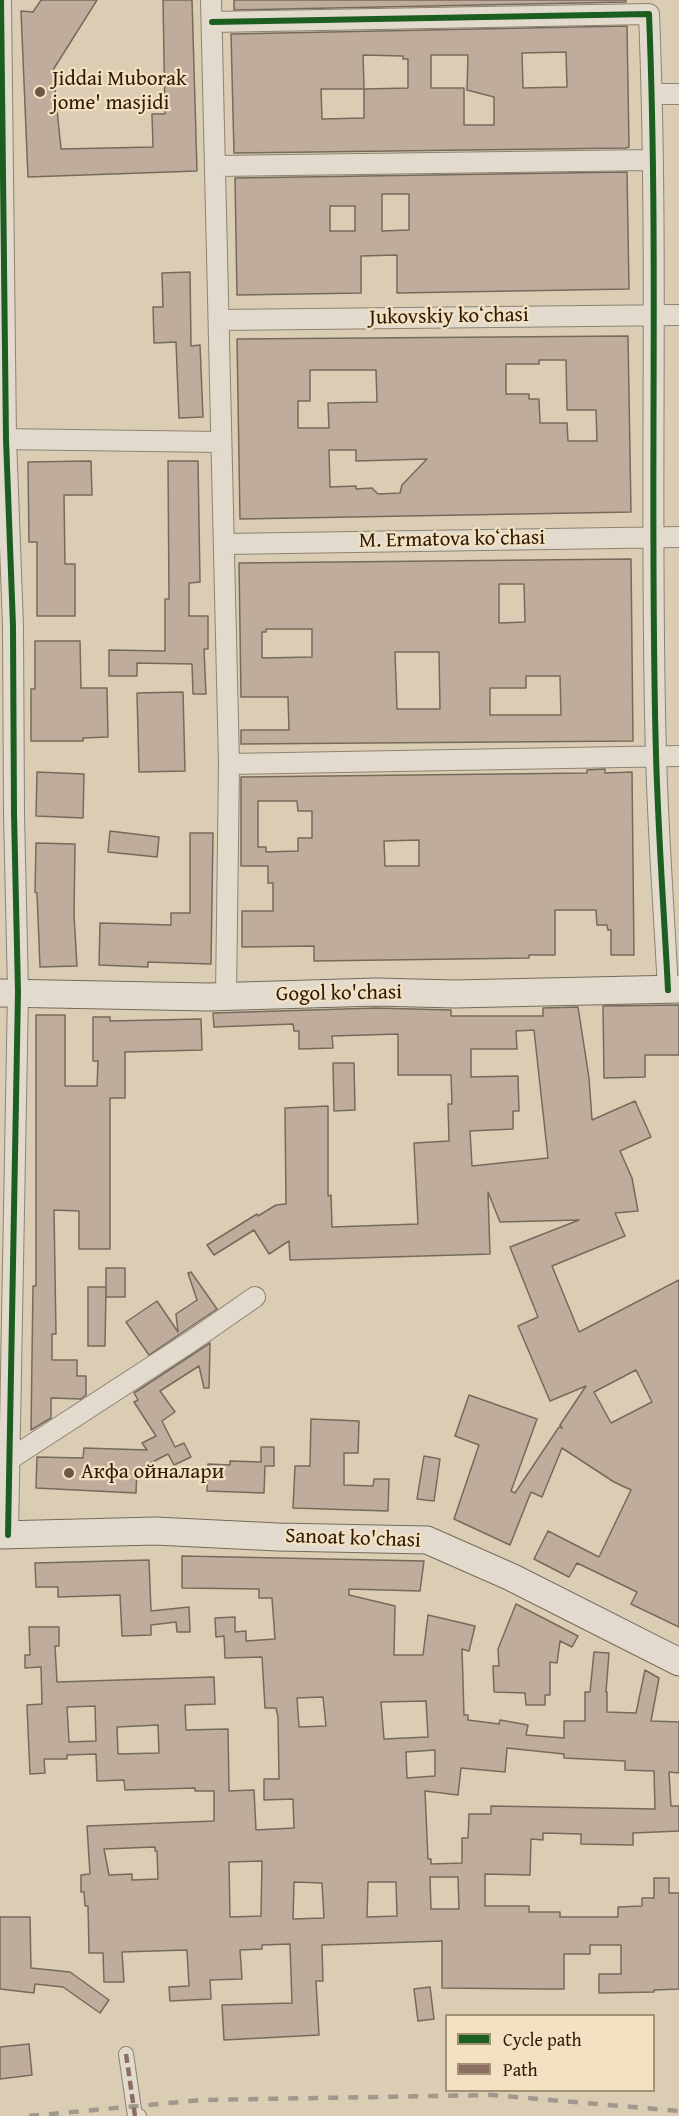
<!DOCTYPE html>
<html>
<head>
<meta charset="utf-8">
<style>
  body { margin:0 }
  #map { position:relative; width:679px; height:2116px; overflow:hidden; background:#dbcdb3; font-family:"Gentium Book Plus",serif }
  canvas { display:block }
  .legend { position:absolute; left:445px; top:2014px; width:210px; height:78px; box-sizing:border-box; background:#f2e2c3; border:2px solid #a49277; margin:0; padding:8px 10px; list-style:none; font-size:18px; color:#2e1a06 }
  .legend li { display:flex; align-items:center; gap:12px; height:30px }
  .legend b { width:30px; border:2px solid #a49277 }
</style>
</head>
<body>
<div id="map">
<canvas width="679" height="2116"></canvas>
<ul class="legend">
<li><b style="height:8px;background:#1b5e20"></b>Cycle path</li>
<li><b style="height:8px;background:#8d6e63"></b>Path</li>
</ul>
</div>
<script>
const c = document.querySelector('canvas').getContext('2d');
c.lineJoin = 'round';
function paint(path, color) { c.fillStyle = color; c.fill(path, 'evenodd'); }
function trace(path, color, width, dash) { c.strokeStyle = color; c.lineWidth = width; c.lineCap = dash ? 'butt' : 'round'; c.setLineDash(dash || []); c.stroke(path); }
function write(font, color, halo, rows, align = 'center') {
  c.font = font + ' "Gentium Book Plus",serif'; c.lineWidth = 4.5; c.setLineDash([]); c.textBaseline = 'middle'; c.strokeStyle = halo; c.fillStyle = color; for (const [text, x, y, turn = 0] of rows) {
    c.save(); c.translate(x, y); c.rotate((+turn || 0) * Math.PI / 180); c.textAlign = isNaN(turn) ? turn : align; if (halo) c.strokeText(text, 0, 0); c.fillText(text, 0, 0); c.restore();
  }
}
const building = new Path2D(`
  M41 0H97L53 70 61 149 153 147 152 114H165L163 0H192L197 171 28 177 21 11 33 12Z
  M234 0H626V2L234 10Z
  M627 26 629 147 626 148 234 153 231 34ZM566 52 567 87 523 88 522 53ZM363 55 403 56V59H408V88L364 89ZM431 55H468L467 90 494 97V125H464V88H431ZM321 89H364V118L322 119Z
  M627 172 629 289 397 293V255L361 256V293L237 295 235 178ZM382 194H409V230L382 231ZM330 206H355V231H330Z
  M190 272 191 346 200 345 203 417 179 418 176 342 154 343 153 307H163L162 273Z
  M628 336 631 512 240 519 237 339ZM539 360H566L567 410H596L597 441H568L567 423H540L539 399H529V394H506V364H539ZM310 370H376L377 402 328 403 329 428H298V401H310ZM329 450H356V461L427 459 402 485 400 493 378 494 372 488 356 489V486L330 487Z
  M91 461 92 495H64L65 564H75V616H37V542H29L28 462Z
  M168 461H198L200 582 189 583V616H208V649H204L206 694H193L192 664 137 663V676H109V650L165 651V599H169Z
  M631 559 633 741 241 744V730H289L288 697H241L239 563ZM499 584H524L525 622 499 623ZM266 629H312V657L262 658V632H266ZM395 652H439L440 709H397ZM526 676H560L561 715H490V688H526Z
  M35 641H80L81 688H107L108 737 83 738V741H31V689H35Z
  M183 692 185 771 139 772 137 693Z
  M605 769V773L632 772 634 955H611V930H608L607 925H597L596 910H555V955H529V958L314 961V946L242 947V911H273V883H268V866H241V777L587 773V770ZM258 801H297L298 811H312V838H298V851L266 852V847H258ZM419 840V866H385L384 841Z
  M37 772 84 774 83 818 36 816Z
  M110 831 159 837 157 857 108 852Z
  M190 833H213L211 964 148 962V967L99 965 100 923 171 925V913H190Z
  M36 843 75 844 74 915 77 966 40 967 37 893 35 892Z
  M679 1005V1055H645V1077L604 1078 603 1006Z
  M578 1007 589 1078 592 1120 635 1101 651 1137 620 1151 632 1178 638 1211 615 1213 625 1236 552 1266 579 1332 679 1280V1627L631 1604 637 1592 577 1563 569 1577 534 1559 548 1531 599 1557 631 1490 614 1482 562 1448 542 1497 531 1492 510 1545 454 1519 479 1445 455 1436 469 1395 537 1419 511 1491 515 1493 559 1427 562 1428 560 1425 586 1386 550 1401 518 1326 538 1317 510 1247 579 1220 500 1222 488 1192 490 1254 290 1260 289 1241 269 1254 254 1230 214 1255 207 1245 257 1214 258 1216 276 1205 286 1204 285 1108 328 1106V1196L331 1195 332 1227 418 1224 414 1143 449 1141 448 1104H452L451 1075H398V1034L332 1036 333 1048 299 1049V1031H294L293 1024 214 1027 213 1013 376 1008 451 1010V1016H543V1008ZM534 1030 548 1158 472 1166 470 1131 513 1129V1111H519L518 1076 471 1077V1049H517L516 1031ZM636 1370 652 1402 611 1423 594 1392Z
  M36 1015H65V1086H97L98 1061H93V1017H110V1021L201 1019 202 1050 125 1052V1098H110V1249H79V1211L54 1210 56 1334H52V1360H77V1376H86V1395L81 1399 51 1398V1418L31 1430 33 1286H36Z
  M333 1063H354L355 1110 334 1111Z
  M106 1268H125V1297H106Z
  M191 1272 217 1309 149 1355 126 1322 157 1301 178 1332 176 1314 197 1300 188 1273Z
  M88 1287H106L105 1346H88Z
  M210 1343 209 1388H204L199 1366 160 1391 175 1412 162 1421 175 1447 184 1443 191 1457 174 1465 168 1454 137 1470 136 1493 36 1488 37 1457 83 1458 84 1448 147 1450 142 1443 156 1436 134 1402 138 1400 134 1393Z
  M311 1419 359 1421 358 1453H344V1485L373 1486 374 1479H389L388 1511 293 1508 295 1466H310Z
  M261 1447H274V1466H265L264 1493 207 1491 208 1464 230 1465V1461L261 1462Z
  M424 1456 440 1459 434 1501 417 1499Z
  M182 1556 424 1561 420 1591 349 1589V1595L395 1606 394 1655H423L428 1615 475 1626 469 1651 462 1649 464 1715H468V1720L499 1724 500 1720 528 1725 526 1735 564 1738V1721H585V1692H590L594 1652 609 1653 606 1692H607V1712L636 1713 645 1670 659 1678 651 1721 679 1722V1773L669 1772 671 1806H679V1831L633 1833V1845L581 1844V1834L543 1833V1840L531 1839 530 1875 485 1874V1906H529V1912H560V1917H618V1907L642 1906V1898H654V1878H669V1893H679V1989L654 1990V1992L599 1993V1974H621V1945H590V1954H564V1989H546L442 1988V1941L322 1945 323 1981H316L319 2035 224 2040 222 2005 292 2003 290 1944 262 1945V1949L240 1950 242 1979 210 1980 211 1999 170 2001 169 1987 189 1986 187 1950 122 1952 124 1982H104L103 1953H89L88 1906H85L84 1892H81V1875L90 1874 87 1826 214 1821V1791H195V1788L125 1790 124 1780 97 1781 96 1754 67 1755V1759H44L45 1773 30 1774 27 1705 42 1704 41 1667 25 1668V1655H30L29 1627H59V1646H55L57 1682 214 1677 215 1704 185 1705 186 1730 228 1729 229 1791 254 1790 256 1830 294 1828 293 1799 264 1800V1779H279L278 1717 276 1708H265L262 1657 225 1658 224 1636 216 1637 215 1618 235 1617V1632L246 1631V1641L275 1639 272 1598H259V1589L182 1588ZM323 1697 326 1726 299 1727 297 1698ZM426 1701 428 1737 384 1739 381 1702ZM95 1706 96 1741 69 1742 67 1707ZM158 1725 159 1753 118 1754 117 1727ZM507 1748 564 1754V1758L625 1761V1770L654 1771 655 1809 491 1806V1814H469L468 1838H462V1863L431 1864V1859H428L425 1791 458 1795 461 1768 505 1772ZM435 1750V1776L407 1778 406 1752ZM155 1847V1851H157L158 1879 132 1880V1874L109 1875 104 1849ZM262 1861 261 1916 230 1917 229 1862ZM430 1877H458L459 1909H431ZM294 1882 322 1883 324 1918 293 1919ZM368 1882H396L397 1916 367 1917Z
  M149 1560 151 1611 189 1607 190 1632H177L176 1622 151 1625V1635L122 1636 120 1595 58 1597V1587H36L35 1563Z
  M516 1604 578 1636 572 1647 560 1641 557 1663 550 1662V1695H545V1705H526L525 1693 494 1692 493 1666H499L498 1649Z
  M0 1917H30L31 1968 70 1972 109 2000 100 2013 63 1987 35 1984 34 1993 0 1989Z
  M430 1987 434 2019 418 2021 414 1989Z
  M29 2044 32 2075 0 2079V2047Z`);
const pedestrian = new Path2D(`
  M126 2054 135 2116H139`);
const minor = new Path2D(`
  M1 0 6 439 13 626 14 813 18 992 8 1535
  M211 0 229 764 226 996
  M212 22 649 14C659 261 649 508 656 754 658 833 664 911 668 990
  M653 94H679
  M215 166 652 160
  M219 320 679 315
  M0 439 221 442
  M225 544 679 537
  M229 764 679 756
  M10 1459 193 1340 255 1297`);
const secondary = new Path2D(`
  M0 993 208 997 376 992 455 994 679 989
  M0 1535 155 1531 278 1537 427 1540 511 1577 679 1662`);
const rail = new Path2D(`
  M29 2116 202 2100 492 2095 679 2111`);
const quiet = new Path2D(`
  M126 2054 135 2116H139`);
const cycleway = new Path2D(`
  M1 0 6 439 13 626 14 813 18 992 8 1535
  M212 22 649 14C659 261 649 508 656 754 658 833 664 911 668 990`);
const markers = [
  [40,92,6,"#6b5943"],
  [69,1473,6,"#6b5943"]
];
const poiNames = [
  ["Jiddai Muborak",52,80],
  ["jome' masjidi",52,104],
  ["Акфа ойналари",81,1473]
];
const streetNames = [
  ["Jukovskiy koʻchasi",449,317,-1],
  ["M. Ermatova koʻchasi",452,540,-1],
  ["Gogol ko'chasi",339,994,-1],
  ["Sanoat ko'chasi",353,1539,2]
];
paint(building, '#c0ac9c');
trace(building, '#756b5b', 1.5);
trace(pedestrian, '#8d8372', 16);
trace(minor, '#8d8372', 22);
trace(secondary, '#756b5b', 29);
trace(pedestrian, '#e2dbcd', 14);
trace(minor, '#e2dbcd', 20);
trace(secondary, '#e2dbcd', 27);
trace(rail, '#a0988d', 4.5, [10, 10]);
trace(quiet, '#8d6e63', 4.5, [9, 4.5]);
trace(cycleway, '#1b5e20', 6);
for (const [x, y, r, color] of markers) { const dot = new Path2D(); dot.arc(x, y, r, 0, 2 * Math.PI); c.fillStyle = color; c.fill(dot); trace(dot, '#f2e2c3', 2); }
write('21px', '#2e1a06', '#f2e2c3', poiNames, 'left');
write('21px', '#2e1a06', '#f2e2c3', streetNames);
</script>
</body>
</html>
